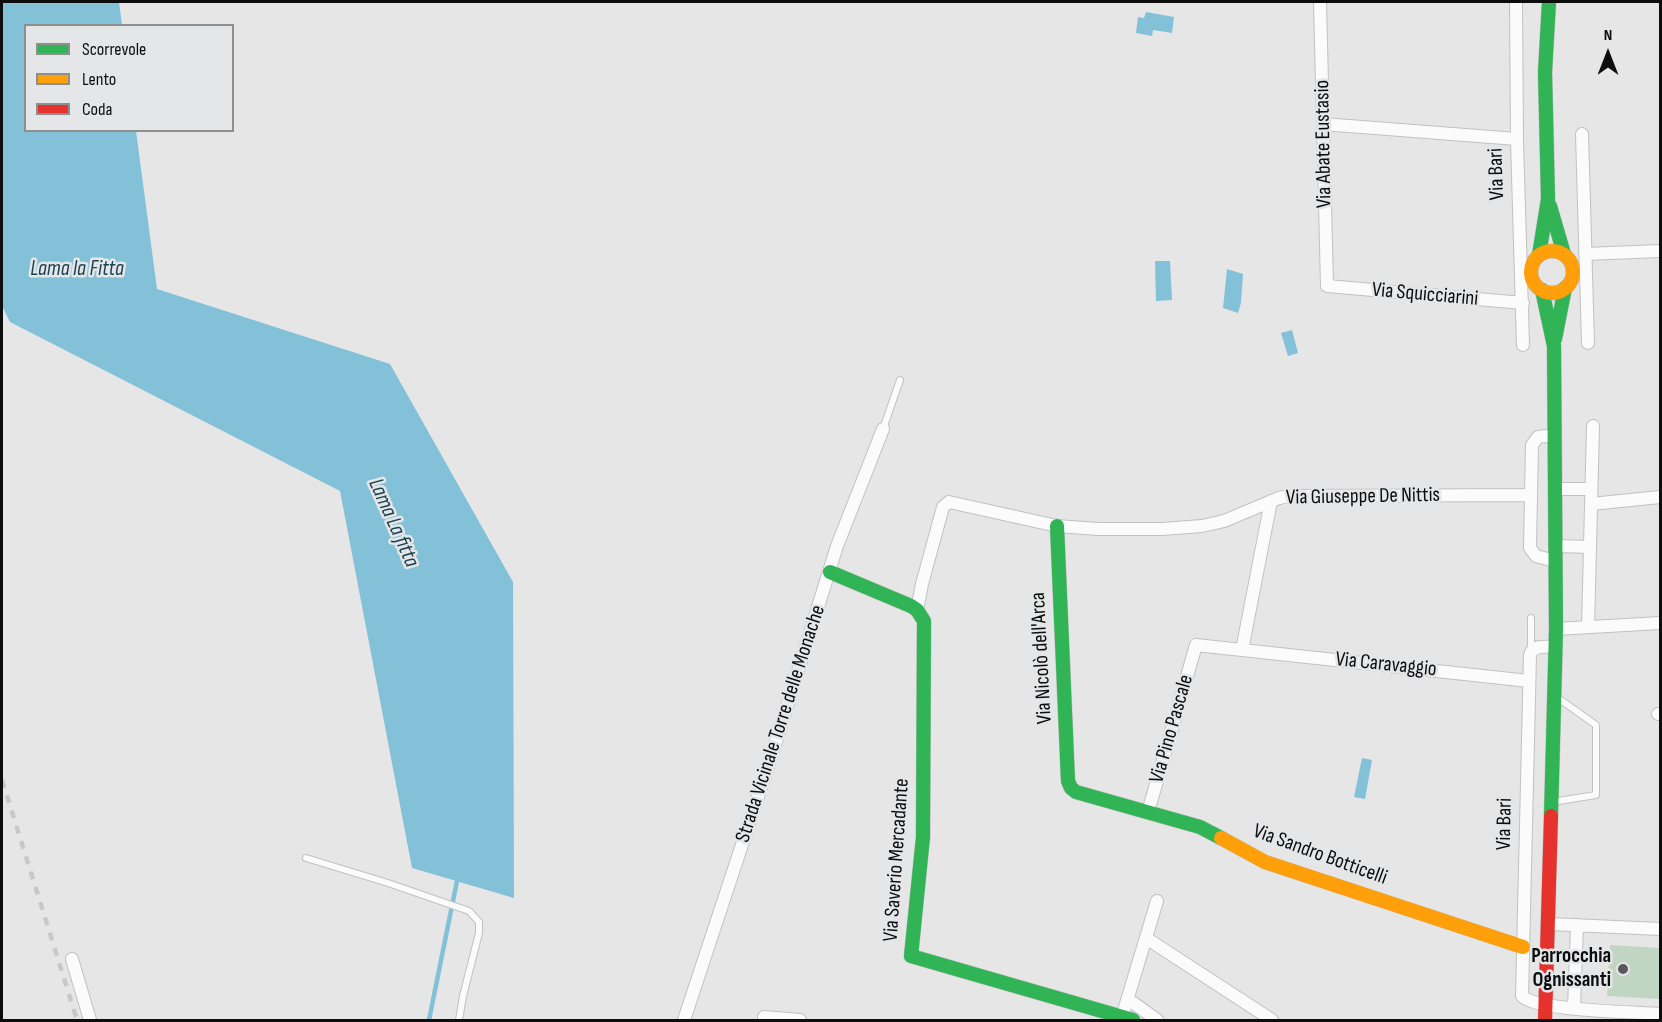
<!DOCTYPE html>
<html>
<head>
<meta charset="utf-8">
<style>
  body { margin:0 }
  #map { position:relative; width:1662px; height:1022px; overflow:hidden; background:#e6e6e7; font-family:"Sofia Sans Condensed",sans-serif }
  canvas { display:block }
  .frame { position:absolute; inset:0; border:3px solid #0d0d0d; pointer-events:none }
  .legend { position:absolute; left:24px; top:24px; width:210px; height:108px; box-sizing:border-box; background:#e5e6e8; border:2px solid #8f8f90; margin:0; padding:8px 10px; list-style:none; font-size:18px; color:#0d0d0d }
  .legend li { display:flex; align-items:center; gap:12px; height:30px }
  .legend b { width:30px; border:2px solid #8f8f90 }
  .north { position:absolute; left:1578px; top:24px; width:60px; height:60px; -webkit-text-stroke:4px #e5e6e8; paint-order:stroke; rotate:0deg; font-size:16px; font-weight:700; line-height:24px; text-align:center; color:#0d0d0d }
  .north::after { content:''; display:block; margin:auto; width:21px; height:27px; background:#0d0d0d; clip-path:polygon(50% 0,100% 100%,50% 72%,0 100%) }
</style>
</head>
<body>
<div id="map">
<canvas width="1662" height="1022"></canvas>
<div class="frame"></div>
<ul class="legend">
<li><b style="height:8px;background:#30b455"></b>Scorrevole</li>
<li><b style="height:8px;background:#ff9f0a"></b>Lento</li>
<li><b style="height:8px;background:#e5322d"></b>Coda</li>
</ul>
<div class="north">N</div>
</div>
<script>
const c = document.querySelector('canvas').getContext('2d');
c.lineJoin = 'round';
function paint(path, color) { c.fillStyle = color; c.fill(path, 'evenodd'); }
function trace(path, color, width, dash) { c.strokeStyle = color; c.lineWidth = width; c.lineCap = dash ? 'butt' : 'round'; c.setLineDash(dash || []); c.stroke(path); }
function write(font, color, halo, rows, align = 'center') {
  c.font = font + ' "Sofia Sans Condensed",sans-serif'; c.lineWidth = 5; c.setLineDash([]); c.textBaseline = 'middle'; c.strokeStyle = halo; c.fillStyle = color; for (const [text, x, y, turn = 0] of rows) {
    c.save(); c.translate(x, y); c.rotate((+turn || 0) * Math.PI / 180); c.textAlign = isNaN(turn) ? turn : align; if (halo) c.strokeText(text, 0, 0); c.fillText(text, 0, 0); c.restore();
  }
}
const green = new Path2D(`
  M1610 945 1660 948V999L1607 996Z`);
const water = new Path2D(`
  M2 2H119L122 25 26 26V130L136 131 157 289 390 364 513 582 514 898 412 868 340 491 10 322 2 306Z
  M1146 12 1174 17 1172 33 1153 30 1152 36 1136 33 1138 17 1144 18Z
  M1155 261H1170L1172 300 1156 301Z
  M1227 269 1243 274 1241 303 1238 313 1223 308Z
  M1292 330 1298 353 1288 356 1281 333Z
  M1362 758 1372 760 1365 799 1354 797Z`);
const stream = new Path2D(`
  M429 1020 458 876`);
const lane = new Path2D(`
  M883 429 900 380
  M1531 618V651
  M1552 802 1596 795V725L1558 698
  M306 858 388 883 469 911 479 922V933L463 996 459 1020`);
const street = new Path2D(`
  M1320 2 1327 286 1523 303
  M1516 2 1517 141 1523 345
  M1323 124 1517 139
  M1582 134 1588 343
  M1585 254 1660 251
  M1556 489H1591
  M1591 504 1660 497
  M1556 546 1590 547
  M1555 561 1536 556 1530 548 1532 445 1538 437 1555 435
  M917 610 922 584 943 507 949 502 1057 526 1098 529H1162L1202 526 1224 521 1279 498 1289 496 1531 495
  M1588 627 1593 426
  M1556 629 1660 623
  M1556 647C1546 647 1533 644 1530 655L1522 996C1535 1011 1636 1012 1660 1014
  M1242 650 1271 501
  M1658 714H1660
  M1148 812 1196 645 1529 681
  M1549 924 1660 929
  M1146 938 1272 1020
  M72 959 90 1020
  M1128 999 1157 1020
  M1574 1008 1577 925
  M764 1017 800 1020
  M1122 1017 1157 901
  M684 1020 774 748 837 546 883 429`);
const fast = new Path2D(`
  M1550 206 1564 254
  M1539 255 1548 199 1545 72 1549 2
  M1542 290 1554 346 1556 629 1551 816
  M1555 339 1565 288
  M1057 526 1068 781 1071 788 1076 792 1200 827 1221 838
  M830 572 911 606 917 610 924 621 923 837 911 956 1133 1020`);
const slow = new Path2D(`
  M1531 272a21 21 0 1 1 42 0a21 21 0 1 1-42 0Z
  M1221 838 1265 862 1523 947`);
const jam = new Path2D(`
  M1545 1020 1551 816`);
const rail = new Path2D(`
  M2 780 77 1020`);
const markers = [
  [1623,969,6,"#595959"]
];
const streetNames = [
  ["Via Abate Eustasio",1324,144,-91],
  ["Via Bari",1497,174,-92],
  ["Via Squicciarini",1425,295,5],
  ["Via Giuseppe De Nittis",1363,497,-1],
  ["Via Nicolò dell'Arca",1042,658,-93],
  ["Via Caravaggio",1386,665,6],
  ["Strada Vicinale Torre delle Monache",781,724,-72],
  ["Via Pino Pascale",1172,729,-74],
  ["Via Bari",1505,824,-89],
  ["Via Sandro Botticelli",1320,855,20],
  ["Via Saverio Mercadante",897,860,-86]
];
const poiNames = [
  ["Parrocchia",1611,957],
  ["Ognissanti",1611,981]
];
const waterNames = [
  ["Lama la Fitta",77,269],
  ["Lama La fitta",393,523,66]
];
paint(green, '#c0d6c2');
paint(water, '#83c1d8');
trace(stream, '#83c1d8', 4.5);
trace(lane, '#c1c1c1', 8);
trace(street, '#c1c1c1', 14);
trace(fast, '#c1c1c1', 15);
trace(slow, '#c1c1c1', 15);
trace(jam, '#c1c1c1', 15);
trace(lane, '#fbfbfb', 6);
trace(street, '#fbfbfb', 12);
trace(fast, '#30b455', 14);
trace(slow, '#ff9f0a', 14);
trace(jam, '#e5322d', 14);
trace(rail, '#c8c8c8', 4.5, [8, 8]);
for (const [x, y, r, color] of markers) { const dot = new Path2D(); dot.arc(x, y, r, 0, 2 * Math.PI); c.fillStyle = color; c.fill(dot); trace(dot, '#e5e6e8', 2); }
write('21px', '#0d0d0d', '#e5e6e8', streetNames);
write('bold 21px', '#0d0d0d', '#e5e6e8', poiNames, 'right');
write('italic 22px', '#1c4351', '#e5e6e8', waterNames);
</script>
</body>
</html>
